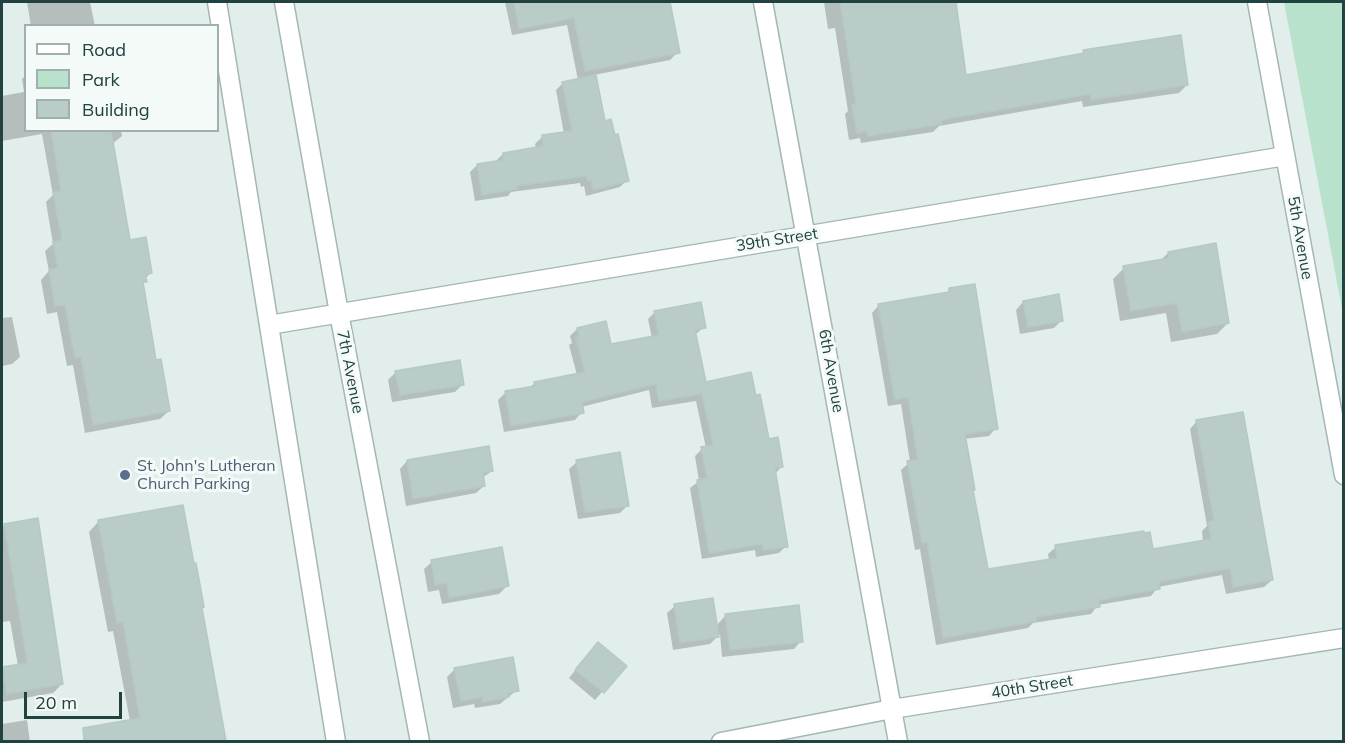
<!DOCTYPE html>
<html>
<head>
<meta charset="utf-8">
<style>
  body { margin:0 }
  #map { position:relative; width:1345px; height:743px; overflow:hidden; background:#e2eeec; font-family:Mulish,sans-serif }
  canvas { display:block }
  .frame { position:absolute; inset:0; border:3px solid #204240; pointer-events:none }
  .legend { position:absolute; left:24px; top:24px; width:195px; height:108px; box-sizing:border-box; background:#f4faf8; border:2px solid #9fb0ae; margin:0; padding:8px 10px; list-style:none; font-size:18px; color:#204240 }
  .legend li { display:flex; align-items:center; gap:12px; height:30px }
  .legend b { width:30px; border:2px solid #9fb0ae }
  .scale { position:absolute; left:24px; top:692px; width:98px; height:27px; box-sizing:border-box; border:3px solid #204240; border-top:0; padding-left:8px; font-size:18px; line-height:21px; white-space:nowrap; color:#204240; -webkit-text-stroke:4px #f4faf8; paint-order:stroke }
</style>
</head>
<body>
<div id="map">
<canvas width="1345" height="743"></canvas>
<div class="frame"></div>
<ul class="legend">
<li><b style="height:8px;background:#fff"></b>Road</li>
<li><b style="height:16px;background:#b9e2cd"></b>Park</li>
<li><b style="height:16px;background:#baccc8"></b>Building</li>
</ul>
<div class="scale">20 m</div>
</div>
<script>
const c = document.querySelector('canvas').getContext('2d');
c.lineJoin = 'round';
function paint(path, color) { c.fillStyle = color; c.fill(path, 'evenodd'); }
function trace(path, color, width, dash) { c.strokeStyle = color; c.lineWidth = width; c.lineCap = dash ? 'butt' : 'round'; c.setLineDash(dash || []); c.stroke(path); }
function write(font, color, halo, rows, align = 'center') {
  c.font = font + ' Mulish,sans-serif'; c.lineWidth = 6; c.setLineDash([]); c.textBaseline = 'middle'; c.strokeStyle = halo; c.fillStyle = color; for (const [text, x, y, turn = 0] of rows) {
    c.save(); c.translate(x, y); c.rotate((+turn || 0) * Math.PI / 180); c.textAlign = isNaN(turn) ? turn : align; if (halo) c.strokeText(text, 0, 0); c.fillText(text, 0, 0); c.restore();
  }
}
const green = new Path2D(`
  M1284 2H1343V314Z`);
const shadow = new Path2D(`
  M27 2H90L95 26H31Z
  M505 2H668L678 52 670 60 594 75 604 123 627 180 620 187 586 196 584 186 581 187 580 183 511 192 508 196 475 201 470 172 477 165 496 161 503 154 536 149 535 144 542 137 564 134 556 90 563 83 578 80 567 25 512 35Z
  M824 2H956L955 3 965 77 1080 55 1084 51 1187 85 1179 93 1083 107 1082 101 939 126 933 132 861 143 860 138 849 140 845 114 848 111 835 28 828 29Z
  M26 75V130H121L122 136 112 144 129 242 150 273 141 284 155 362 169 411 160 419 85 433 73 365 67 366 57 312 47 314 41 280 49 271 45 251 53 244 46 202 53 195 42 134 2 141V96L24 92 22 79Z
  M1168 253 1228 323 1217 334 1171 342 1166 313 1120 321 1113 279 1124 268 1160 261Z
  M950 290 996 428 989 436 964 439 971 491 987 571 1049 561 1048 554 1056 547 1152 551 1203 542 1202 531 1207 526 1190 429 1197 421 1272 580 1264 587 1226 594 1222 575 1158 587 1151 596 1098 605 1091 614 1033 623 1028 628 936 645 920 549 915 550 901 470 910 462 901 404 888 406 872 313 879 305 946 294Z
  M1023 302 1062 320 1054 328 1020 334 1016 310Z
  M655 312 704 327 695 335 705 384 755 398 768 441 782 466 775 474 786 546 779 553 756 557 755 550 702 559 690 488 699 481 695 456 702 449 706 448 696 401 652 408 649 390 581 407 582 412 575 420 504 432 498 400 505 393 529 388 535 383 577 375 569 345 572 343 570 336 577 329 610 346 652 338 648 319Z
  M12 317 20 357 12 364 2 366V318Z
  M396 372 463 384 455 392 392 402 388 380Z
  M407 461 492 471 482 478 484 486 476 493 406 506 400 469Z
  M577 462 628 505 620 513 578 519 569 469Z
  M37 520 62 684 53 693 2 702V670L18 666 10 621 2 622V526Z
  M98 522 201 609 224 742H95L94 735 130 721 113 631 108 632 89 532Z
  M432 562 507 586 499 594 442 604 439 590 428 592 424 569Z
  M675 606 716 626 726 615 801 641 794 649 722 657 720 634 710 644 673 650 667 613Z
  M591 651 625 666 595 700 569 678Z
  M455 669 517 690 500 704 475 708 474 704 453 708 447 677Z
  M27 720 30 742H2V724Z`);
const building = new Path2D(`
  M514 2H670L680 53 585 71 574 18 519 29Z
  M840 2H956L966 75 1084 53 1083 50 1181 35 1188 85 1091 100 1090 94 941 120 942 124 868 136 867 131 857 133 852 105H856Z
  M596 75 605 121 611 119 615 135 618 134 629 181 593 190 591 180 588 181 586 176 516 186 517 189 482 195 477 164 503 160V153L543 146 542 135 572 131 562 82Z
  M51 130H111L130 240 146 237 152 273 145 275 147 282H143L156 360 161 359 170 411 93 425 81 357 75 358 65 305 55 306 49 270 58 268 53 242 62 240 53 192 61 191Z
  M1216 243 1229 323 1182 332 1177 303 1131 311 1123 266 1169 258 1168 252Z
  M975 284 998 429 965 434 975 490H973L988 569 1057 558 1055 545 1144 531V533L1150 532 1153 549 1211 539 1208 522 1214 521 1196 420 1243 412 1273 580 1233 587 1230 568 1159 582 1160 589 1099 600 1100 607 1036 617 1037 621 943 638 927 542 922 543 907 461 918 460 908 397 895 400 878 304 949 292V288Z
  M1059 294 1063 321 1028 327 1023 301Z
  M701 302 706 328 695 330 706 382 751 372 756 396 760 394 769 439 778 437 783 467 775 468 788 547 763 550 762 544 709 553 697 480 707 478 701 447 713 445 702 394 659 401 656 384 582 402 584 413 511 426 505 391 535 386 534 382 585 372 576 337 579 336 577 328 606 321 611 344 659 335 654 311Z
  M460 360 464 385 400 395 395 371Z
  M489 446 493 471 483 473 485 486 413 499 407 460Z
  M620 452 629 506 585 512 576 460Z
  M183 505 194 564 196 563 204 607 202 608 226 741H84L83 728 140 718 123 622 117 623 98 520Z
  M38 518 63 684 7 694 2 667 27 663V660L4 524Z
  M502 547 509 586 449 598 447 583 435 585 431 560Z
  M713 598 719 637 680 643 674 604Z
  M799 605 803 642 730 650 725 614Z
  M598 642 627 666 604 693 575 670Z
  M513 657 519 691 508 693 509 697 483 702 482 697 461 701 454 668Z`);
const minor = new Path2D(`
  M217 2 336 742
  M284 2 339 313 420 742
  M763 2 898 742
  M1257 2 1344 475
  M269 325 1285 156
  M721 742 892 709 1344 638`);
const markers = [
  [125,475,6,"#5c6f8a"]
];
const streetNames = [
  ["5th Avenue",1300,238,80],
  ["39th Street",777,240,-9],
  ["6th Avenue",831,371,80],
  ["7th Avenue",350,372,79],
  ["40th Street",1032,687,-9]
];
const serviceNames = [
  ["St. John's Lutheran",137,466],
  ["Church Parking",137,484]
];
paint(green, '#b9e2cd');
paint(shadow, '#0003');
paint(building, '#baccc8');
trace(building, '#b4c9c5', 1.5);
trace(minor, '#a4b7b5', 21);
trace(minor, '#fff', 18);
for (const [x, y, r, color] of markers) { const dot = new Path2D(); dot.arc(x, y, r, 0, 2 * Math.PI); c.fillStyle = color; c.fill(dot); trace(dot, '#f4faf8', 2); }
write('16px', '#204240', '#f4faf8', streetNames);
write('16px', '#4e5e75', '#f4faf8', serviceNames, 'left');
</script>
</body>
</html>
